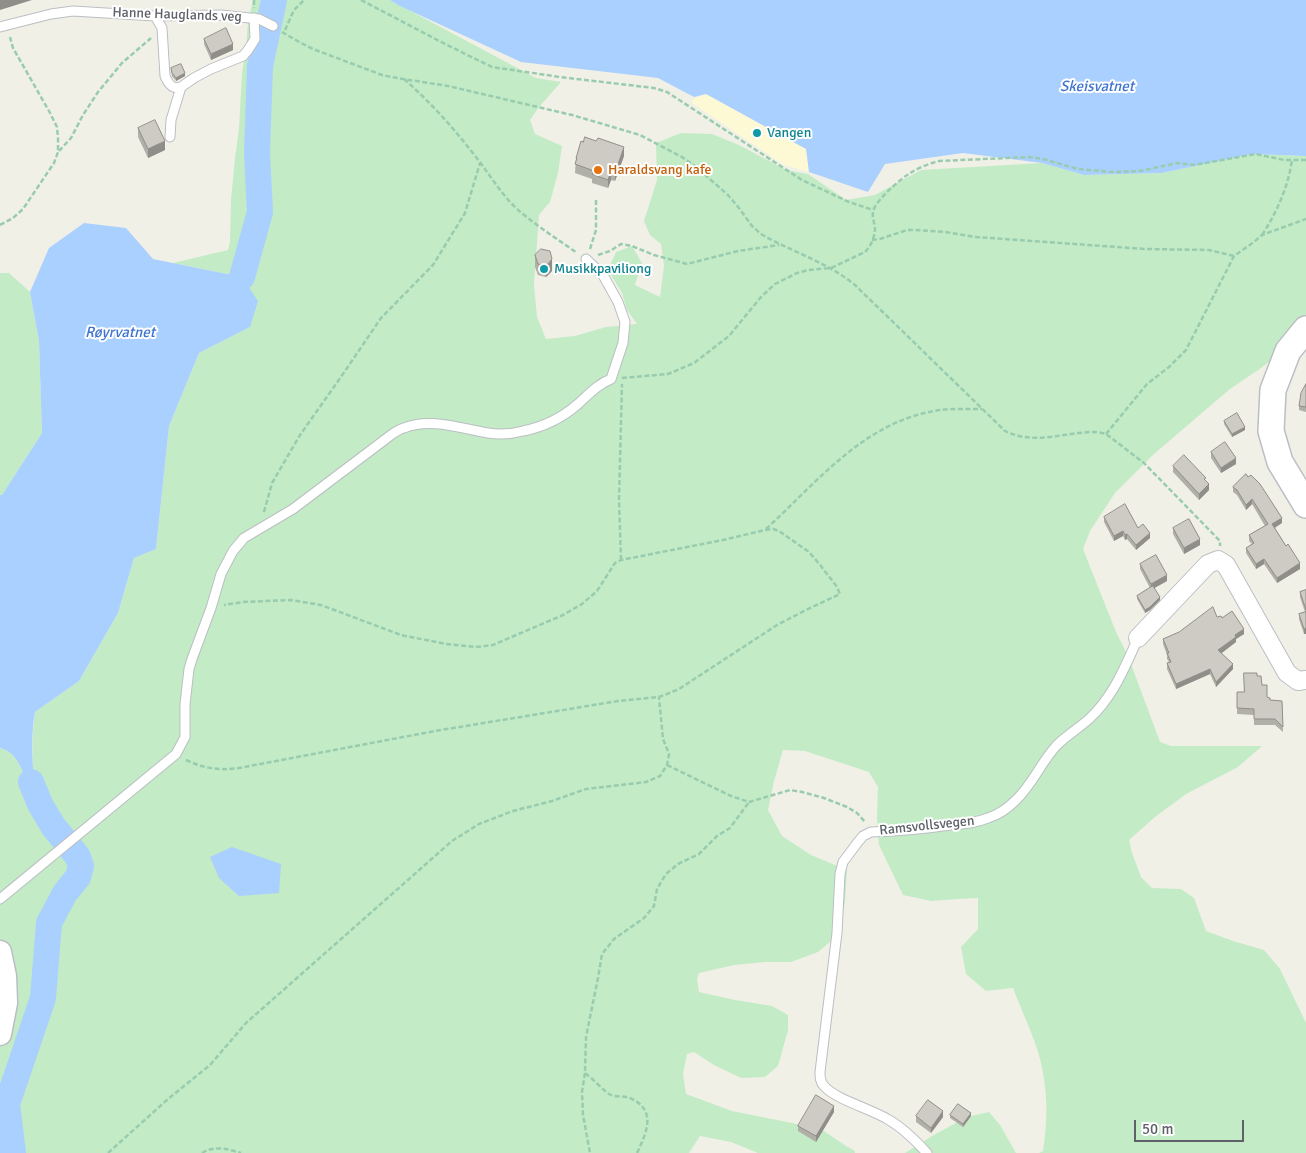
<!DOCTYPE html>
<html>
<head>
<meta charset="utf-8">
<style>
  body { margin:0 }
  #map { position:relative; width:1306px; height:1153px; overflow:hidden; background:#f1f0e7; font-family:Signika,sans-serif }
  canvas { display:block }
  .scale { position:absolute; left:1134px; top:1120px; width:110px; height:22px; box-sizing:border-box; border:2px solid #5e6168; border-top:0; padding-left:6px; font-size:15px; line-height:18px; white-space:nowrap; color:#5e6168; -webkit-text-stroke:4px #fff; paint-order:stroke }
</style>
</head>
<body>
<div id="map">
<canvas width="1306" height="1153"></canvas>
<div class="scale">50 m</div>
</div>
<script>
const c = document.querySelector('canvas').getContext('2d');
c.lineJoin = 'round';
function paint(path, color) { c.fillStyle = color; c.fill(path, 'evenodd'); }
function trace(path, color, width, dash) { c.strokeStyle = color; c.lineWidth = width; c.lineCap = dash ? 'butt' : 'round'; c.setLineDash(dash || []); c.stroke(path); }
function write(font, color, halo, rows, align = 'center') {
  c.font = font + ' Signika,sans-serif'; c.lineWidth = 4; c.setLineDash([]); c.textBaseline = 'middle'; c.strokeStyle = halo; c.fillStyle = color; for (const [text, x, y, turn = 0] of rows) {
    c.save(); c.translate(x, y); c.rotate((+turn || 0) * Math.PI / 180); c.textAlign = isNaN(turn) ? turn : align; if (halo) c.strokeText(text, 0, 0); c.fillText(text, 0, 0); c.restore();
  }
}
const green = new Path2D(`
  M253 0H390L536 78 561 82 539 107 530 120 535 134 562 146 558 173 550 202 539 215 534 284 537 317 546 339 575 336 606 327 637 324 627 310 622 293 608 270 616 252 632 246 642 263 635 285 660 297 664 266 661 244 650 235 644 221 657 180 656 143 681 133 712 134 739 145 786 170 808 174 846 200 875 195 921 170 1042 163 1084 175 1162 173 1252 154 1306 156V318L1287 348 1261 368 1230 389 1154 454 1115 493 1090 531 1083 549 1116 632 1128 656 1160 742 1171 746H1262L1238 767 1186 794 1155 817 1129 840 1132 853 1141 877 1152 888 1181 889 1194 898 1206 931 1233 941 1264 950 1280 969 1306 1023V1153H1039L1043 1151C1047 1124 1048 1100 1043 1073 1039 1045 1023 1015 1013 988L986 991 966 974 961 947 978 929V898L958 899 931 901 903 895 879 845 877 818 878 787 869 772 805 751 783 750 774 781 768 810 782 836 811 855 847 870 845 903 837 936 818 952 791 962H765L734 965 699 973 697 979 699 992 735 1000 772 1006 788 1015V1030L778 1066 765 1077 741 1078 714 1065 694 1052 687 1054 683 1074 686 1094 732 1111 792 1123 824 1131 846 1146 855 1151V1153H758L731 1142 700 1136 689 1153H0V748C17 752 21 769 28 783L34 781C32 757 32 735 35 712L79 681 118 613 134 558 156 549 169 426 199 353 250 327 242 277 173 263 228 250 230 242 231 200 235 158 239 129 242 73 246 49 248 22Z
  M0 273H9L30 292 39 341 42 433 2 495H0Z
  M989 1112 1000 1125 1016 1153H905L932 1136 967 1117Z`);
const sand = new Path2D(`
  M706 94 806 149 809 172 784 165 692 103 693 99Z`);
const water = new Path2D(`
  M390 0H1306V156L1252 154 1162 173 1084 175 1042 163 963 153 885 164 868 192 809 172 806 149 706 94 694 97 658 78 521 62 400 6Z
  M84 223 126 228 153 259 242 277 258 301 250 327 199 353 169 426 156 549 134 558 118 613 79 681 35 712C31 735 32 757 34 781L28 783C21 769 17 752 0 748V495H2L42 433 39 341 30 292 49 248Z
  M232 847 281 864 279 893 239 896 219 878 210 857Z`);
const river = new Path2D(`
  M242 277 260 212 257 153 260 66 274 0
  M13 1153 7 1104 43 998 49 923 65 893 78 877 81 866 78 857 53 826 40 804 31 782`);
const path = new Path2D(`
  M254 0V8
  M361 0 447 45 492 67 560 77 654 88 667 92 802 180 849 202 873 210
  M285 30 294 10 304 0
  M282 32 301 43 313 49 382 75 397 78 448 86 572 115 640 135 682 157 695 166 728 195 739 208 752 226 761 234C792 252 827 262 855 285L1005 431C1028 443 1054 436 1079 433 1088 432 1097 431 1106 434L1144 463 1220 541V546
  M404 79C429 101 451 125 472 152 486 169 497 188 512 204 531 223 555 237 577 253
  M59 151 71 138 83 115 98 92 122 63 151 38
  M0 225 13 218 23 209 54 163 58 152V138L57 127 49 111 13 48 10 37
  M1262 235C1277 212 1288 187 1292 160
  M872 240 880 239 907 230H915L945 232 976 237 1145 249 1209 250 1234 256
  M590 249 596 230V199
  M598 255 610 251 621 244 632 246 654 255 687 264 738 251 779 245
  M622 378 668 374 694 363 729 336 761 297 775 284 797 273 808 270 831 268 865 252C871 246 875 237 875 227 874 222 872 217 873 212 874 205 882 198 886 193 904 176 914 168 939 161L1029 157 1043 159 1078 169 1113 172 1140 171 1177 163 1194 165 1256 154 1284 160H1306
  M1106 434 1147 384 1169 367 1186 350 1234 256 1254 242 1262 235 1306 219
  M264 512 272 483 300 435 343 374 381 318 433 265 465 213 480 163
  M766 529C815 484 861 426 929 412 946 408 965 409 982 409
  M621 560 619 500 622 384
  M186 760C203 768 219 771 239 768L435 731 618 701 659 697 667 694 679 689 777 625 806 610 840 594 837 587 821 566 809 552 779 531 773 529 765 530 723 540 621 560 615 563 597 591 582 604 563 615 493 645 476 647 446 644 401 635 321 605 291 600 243 602 224 605
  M667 765 731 796 749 802 790 790 802 792 824 798 847 807 857 813 865 822
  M585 1073 582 1092 583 1115 590 1153
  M108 1153 168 1099 210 1065 246 1023 452 841 479 824 513 811 552 801 586 789 646 782 660 776 667 765 669 754 663 739 659 697
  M202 1153C214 1145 228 1149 241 1153
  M637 1153C646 1134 657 1111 632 1099 625 1095 616 1098 609 1094 601 1088 593 1079 585 1073L586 1037 598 978 602 954 614 939 644 918 654 906 657 889 666 874 678 864 699 854 717 836 730 828 749 802`);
const service = new Path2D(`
  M155 16 162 28 165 76C168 83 172 90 181 87
  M0 27 51 14 73 11 155 16 221 15 259 19 273 26
  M170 137 171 120 181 87 194 78 211 69 243 56 248 50 255 39 254 18
  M0 899 176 754 185 737V704L189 669 192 659 211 608 221 574 233 551 244 538 293 509 391 435C395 432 400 429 404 428 431 417 462 429 488 433 500 435 512 434 523 431 543 427 562 418 578 404 589 394 598 384 611 379L623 343 625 322 618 302 603 275 586 259
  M927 1153C916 1141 903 1128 889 1120 872 1109 836 1100 824 1086 820 1082 820 1077 820 1072L837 933 840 874 843 862 858 842 863 836 871 832C897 831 924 829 950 825 963 824 976 823 988 818 998 815 1008 808 1016 800 1033 784 1041 762 1057 745 1067 735 1079 728 1089 719 1113 697 1125 667 1138 638`);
const minor = new Path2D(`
  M1138 638 1208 564 1218 560 1226 565 1287 673 1298 681 1306 680`);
const tertiary = new Path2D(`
  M0 952 5 976 6 1003 0 1034`);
const secondary = new Path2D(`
  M1306 329 1288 351 1273 390 1271 431 1280 462 1306 505`);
const wall = new Path2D(`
  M204 39 233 50 211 60 204 44Z
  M171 68 185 76 176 81 172 76Z
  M138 128 165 150 148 158 138 137Z
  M624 156 615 181 611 180 608 188 592 183V179L575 173 576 158Z
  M535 255 552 271 546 277 538 275 535 267Z
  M1306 384V412L1299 410V406Z
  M1224 421 1245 430 1232 437 1224 424Z
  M1211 452 1236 464 1221 473 1211 458Z
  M1173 466 1206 481 1209 490 1199 500 1173 472Z
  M1246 474 1282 523 1275 528 1300 569 1277 583 1264 564 1256 569 1246 553V548L1252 544 1249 541V535L1265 526 1252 504 1246 510 1237 495 1233 492V487Z
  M1104 517 1138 528 1150 538 1136 550 1127 539 1125 540 1123 536 1114 541 1104 522Z
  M1173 528 1200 545 1184 554 1173 534Z
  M1140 564 1167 581 1154 588 1160 600 1150 610 1145 613 1137 599V596L1150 588 1140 569Z
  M1306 590V634H1304L1299 619V614L1305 612 1300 597V592Z
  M1217 617 1222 618 1244 634 1236 639V642L1221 653 1233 669 1216 687 1210 674 1176 689 1167 669V663L1169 662 1167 659V655L1163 644V639Z
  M1257 676 1267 697 1270 700 1282 701 1283 732 1275 725H1254V715L1237 714V692H1244Z
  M834 1112 816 1142 798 1131V1126Z
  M950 1115 971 1116 963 1127 950 1118Z
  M916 1116 943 1117 931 1133 916 1122Z`);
const shadedWall = new Path2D(`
  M0 0H32L0 10Z
  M233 44V50L211 60V54Z
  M185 73V76L176 81V78Z
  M165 141V150L148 158V149Z
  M624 147V156L615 181V173Z
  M611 171V180L608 188V180Z
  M552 259V271L546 277V266Z
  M1245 427V430L1232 437V434Z
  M1236 458V464L1221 473V468Z
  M1209 484V490L1199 500V494Z
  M1252 499V504L1246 510V505Z
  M1282 518V523L1272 529V524Z
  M1123 531V536L1114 541V536Z
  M1150 533V538L1136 550V545Z
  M1127 534V539L1125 540V535Z
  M1200 539V545L1184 554V548Z
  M1264 559V564L1256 569V564Z
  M1300 563V569L1277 583V578Z
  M1167 575V581L1151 590V584Z
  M1160 597V600L1150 610 1145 613V610Z
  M1306 628V634H1304V629Z
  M1244 629V634L1236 639V642L1218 656V650L1235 635Z
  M1233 664V669L1216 687V682Z
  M1210 669V674L1176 689V684Z
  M834 1106V1112L816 1142V1136Z
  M943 1111V1117L931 1133V1128Z
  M971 1113V1116L963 1127V1124Z`);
const building = new Path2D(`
  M226 28 233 44 211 54 204 39Z
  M181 64 185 73 176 78 172 73 171 68Z
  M155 120 165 141 148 149 138 128Z
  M585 137 596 141 598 138 624 147 615 173 611 171 608 180 592 174 594 171 575 164 577 158H576L581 141 583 142Z
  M541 249 550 251 552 259 546 266 538 264 535 255Z
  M1306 384V407L1299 406 1301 393Z
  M1237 413 1245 427 1232 434 1224 421Z
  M1225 442 1236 458 1221 468 1211 452Z
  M1184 455 1206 478 1204 479 1209 484 1199 494 1173 466Z
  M1246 474 1248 477 1251 475 1260 484 1282 518 1272 524 1286 546 1288 544 1300 563 1277 578 1264 559 1256 564 1246 548 1254 543 1249 535 1268 524 1252 499 1246 505 1237 490 1233 487Z
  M1125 504 1138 528 1143 524 1150 533 1136 545 1127 534 1125 535 1123 531 1114 536 1104 517Z
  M1189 519 1200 539 1184 548 1173 528Z
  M1156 555 1167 575 1151 584 1140 564Z
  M1153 586 1160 597 1150 607 1145 610 1137 596Z
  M1306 590V610L1300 592Z
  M1213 607 1217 617 1221 616 1222 618 1232 611 1244 629 1235 635 1236 637 1218 650 1233 664 1216 682 1210 669 1176 684 1167 663 1171 662 1167 653H1169L1163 639 1179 632Z
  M1306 612V628L1304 629 1299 614Z
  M1244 673H1257V676H1261L1262 685H1267V697L1270 698V700L1282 701 1283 727 1275 719H1254V709L1237 708V692H1244Z
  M816 1095 834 1106 816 1136 798 1126Z
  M928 1100 943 1111 931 1128 916 1116Z
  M958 1104 971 1113 963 1124 950 1115Z`);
const markers = [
  [757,133,5,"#0f9aa8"],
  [598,170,5,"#e8710a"],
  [544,269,5,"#0f9aa8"]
];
const streetNames = [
  ["Hanne Hauglands veg",177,15,2],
  ["Ramsvollsvegen",927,826,-6]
];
const cultureNames = [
  ["Vangen",767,133],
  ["Musikkpaviliong",554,269]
];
const foodNames = [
  ["Haraldsvang kafe",608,170]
];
const waterNames = [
  ["Skeisvatnet",1097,87],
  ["Røyrvatnet",120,333]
];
paint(green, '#c2ebc6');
paint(sand, '#fef9d5');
paint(water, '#a9d0ff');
trace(river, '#a9d0ff', 26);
trace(service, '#bbbec3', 11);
trace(minor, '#bbbec3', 20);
trace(tertiary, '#bbbec3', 25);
trace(secondary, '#bcbec5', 28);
trace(path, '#99ccae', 2.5, [5, 2.5]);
trace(service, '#fff', 9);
trace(minor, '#fff', 18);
trace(tertiary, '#fff', 22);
trace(secondary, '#fff', 25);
paint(wall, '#b0afa8');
paint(shadedWall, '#908e88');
paint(building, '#cdcbc3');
trace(building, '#908e88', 1);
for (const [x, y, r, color] of markers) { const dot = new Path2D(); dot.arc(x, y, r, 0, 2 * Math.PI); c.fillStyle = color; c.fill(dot); trace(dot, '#fff', 2); }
write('14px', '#5e6168', '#fff', streetNames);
write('14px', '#0d838f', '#fff', cultureNames, 'left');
write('14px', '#c56008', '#fff', foodNames, 'left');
write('italic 15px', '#3f75cf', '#fff', waterNames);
</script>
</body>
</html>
